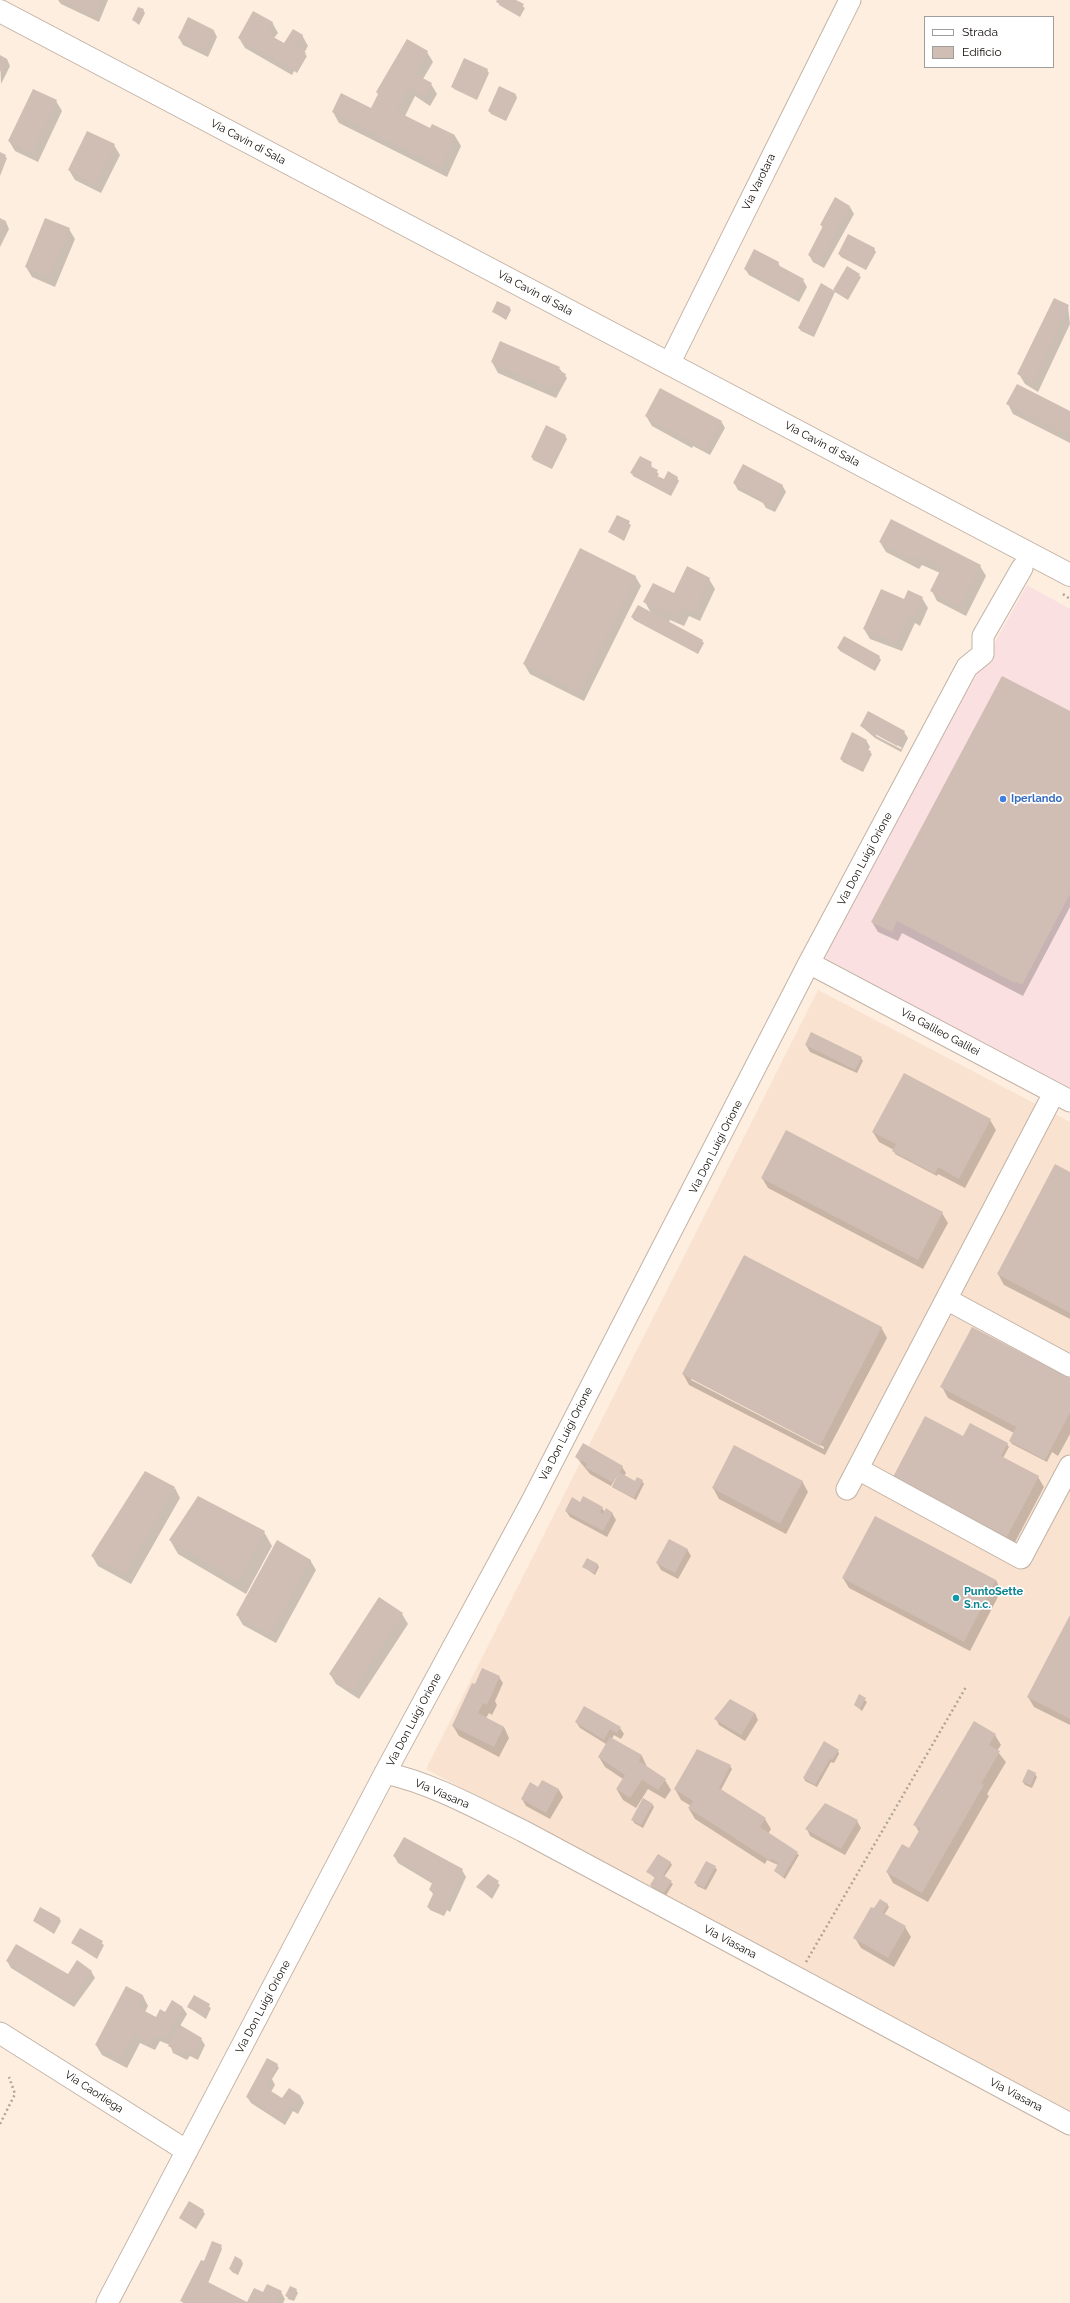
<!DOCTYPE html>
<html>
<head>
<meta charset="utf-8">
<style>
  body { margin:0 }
  #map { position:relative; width:1070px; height:2303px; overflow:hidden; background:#feeee0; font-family:Raleway,sans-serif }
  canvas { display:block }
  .legend { position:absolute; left:924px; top:16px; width:130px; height:52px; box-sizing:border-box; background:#fff; border:1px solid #a09e9c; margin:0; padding:5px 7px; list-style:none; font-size:12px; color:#110c08 }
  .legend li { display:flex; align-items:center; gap:8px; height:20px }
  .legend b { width:20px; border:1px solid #a09e9c }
</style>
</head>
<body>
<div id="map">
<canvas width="1070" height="2303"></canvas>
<ul class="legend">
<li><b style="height:5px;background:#fff"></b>Strada</li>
<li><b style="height:11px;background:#d0bdb4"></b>Edificio</li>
</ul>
</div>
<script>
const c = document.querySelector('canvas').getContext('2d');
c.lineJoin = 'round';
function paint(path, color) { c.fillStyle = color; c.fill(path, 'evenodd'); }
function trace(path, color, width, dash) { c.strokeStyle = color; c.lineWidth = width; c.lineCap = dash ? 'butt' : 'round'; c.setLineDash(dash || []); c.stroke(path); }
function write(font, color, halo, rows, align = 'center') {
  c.font = font + ' Raleway,sans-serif'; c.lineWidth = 3.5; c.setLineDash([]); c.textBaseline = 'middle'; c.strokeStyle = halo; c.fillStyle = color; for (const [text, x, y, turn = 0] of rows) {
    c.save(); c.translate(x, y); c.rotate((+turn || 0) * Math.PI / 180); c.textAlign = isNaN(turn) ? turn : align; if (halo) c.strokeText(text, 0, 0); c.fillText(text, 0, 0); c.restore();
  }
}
const commercial = new Path2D(`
  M1027 585 1070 609V1089L819 955Z`);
const built = new Path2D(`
  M818 990 1070 1122V2114L426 1769Z`);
const shadow = new Path2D(`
  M58 0H108L99 22 61 4Z
  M499 0H514L525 8 520 17 499 5Z
  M143 10 145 13 139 25 133 20Z
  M188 18 214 31 217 37 208 57 183 45 179 38Z
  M272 22 278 33 274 38 285 44 302 35 308 46 304 53 307 56 297 73 294 71 292 75 245 48 239 38Z
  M427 52 433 62 423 79 431 84 437 94 430 106 415 96 405 116 431 129 455 136 461 146 447 177 339 123 333 112 341 95 372 110Z
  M0 56 7 59 10 66 1 84Z
  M487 70 489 73 477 100 454 89 452 86Z
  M516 95 517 98 506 121 491 114 489 111Z
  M56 101 62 111 38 162 15 151 9 141Z
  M114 145 120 155 101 193 75 180 69 170Z
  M0 153 7 158 0 176Z
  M835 199 850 207 854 214 824 268 813 262 809 255 823 228 821 225Z
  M0 219 6 222 9 229 0 247Z
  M69 229 75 239 55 287 32 277 26 267Z
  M874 249 876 252 866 270 841 257 839 254Z
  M778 263 781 268 803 280 807 287 799 302 749 275 745 269Z
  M848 268 861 277 848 300 835 292 814 337 801 331 799 328 821 285 834 291Z
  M1068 306 1070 324 1038 392 1025 384 1019 374Z
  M509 307 511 310 506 320 493 312Z
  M492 362 559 368 567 378 556 398 498 373Z
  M1008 404 1070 413V443L1013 414Z
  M646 416 721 421 725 428 710 455 693 446 692 448 652 426Z
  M565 436 567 439 552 469 533 460 532 457Z
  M651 463 652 468 659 474 657 477 664 480 677 478 679 481 671 496 633 476 632 473Z
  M734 483 782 485 786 492 775 512 766 508 763 503 738 490Z
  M617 516 631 525 624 541 609 532Z
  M880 542 980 566 986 576 966 616 937 601 932 591 940 573 922 565 919 569 886 552Z
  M635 576 641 586 584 701 530 674 524 664Z
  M709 579 715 589 700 621 689 616 684 626 670 620 669 622 702 641 704 643 698 654 634 620 632 617 651 613 645 602 674 595Z
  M922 598 928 608 920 626 915 623 902 651 870 639 864 629 904 600Z
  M844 638 879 657 881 660 875 671 840 651 838 648Z
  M1070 712V907L1023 996 902 933 898 941 878 932 872 922Z
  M861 726 904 732 908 738 901 752 875 738ZM876 733 902 748 901 749 876 736Z
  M866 740 870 747 868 750 872 754 863 772 843 762 841 759Z
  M806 1045 861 1058 863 1061 857 1073 810 1052Z
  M990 1120 996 1130 965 1188 938 1174 937 1176 895 1154 894 1150 879 1142 873 1132Z
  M1055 1165 1070 1173V1319L1004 1285 998 1274Z
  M762 1178 942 1213 948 1223 923 1269 768 1188Z
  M881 1327 887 1338 825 1455 689 1385 683 1374ZM691 1378 824 1447V1449L691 1380Z
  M1070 1379V1434L1058 1456 1052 1452 1047 1462 1012 1444 1010 1441 1014 1433 948 1398 942 1387Z
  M964 1437 1007 1444 1009 1447 1003 1458 1038 1477 1044 1487 1013 1546 900 1487Z
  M576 1457 622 1467 626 1473 624 1476 635 1482 637 1479 642 1481 644 1484 636 1500 612 1487 621 1469 611 1486 590 1474Z
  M802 1481 808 1492 786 1534 719 1499 713 1488Z
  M175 1488 180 1498 131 1584 98 1566 92 1556Z
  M580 1503 602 1508 605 1512 612 1513 616 1520 607 1537 570 1517 566 1511Z
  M264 1532 272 1546 246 1594 178 1554 170 1540Z
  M687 1549 691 1556 678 1579 661 1570 657 1563Z
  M310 1560 316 1570 276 1643 243 1625 237 1615Z
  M597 1564 599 1567 595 1575 584 1567Z
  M843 1578 996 1580 1001 1591 970 1651 849 1588Z
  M379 1599 402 1614 408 1624 359 1699 336 1684 330 1674Z
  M1070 1617V1725L1034 1707 1028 1697Z
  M499 1677 503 1683 495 1701 497 1705 492 1715 489 1713 486 1718 504 1727 509 1738 499 1757 459 1736 453 1726 478 1688Z
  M860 1696 867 1702 862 1711 855 1705Z
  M755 1713 758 1720 745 1741 719 1725 716 1719Z
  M576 1722 620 1728 624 1734 621 1739 614 1735 612 1739 642 1756 647 1767 665 1780 671 1790 665 1799 648 1789 636 1808 623 1800 617 1790 623 1779 605 1767 599 1757 606 1744 580 1728Z
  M995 1735 1001 1745 997 1751 1006 1762 987 1794 989 1796 928 1902 893 1883 887 1872 909 1849 919 1832 915 1825Z
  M838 1751 839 1754 834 1763 831 1762 817 1787 805 1781 804 1778Z
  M730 1766 732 1769 721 1790 765 1819 771 1829 768 1834 799 1855 785 1879 775 1871 778 1865 767 1860 765 1864 695 1819 689 1809 691 1806 681 1800 675 1789Z
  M1035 1774 1037 1777 1032 1788 1025 1785 1023 1782Z
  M542 1781 559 1790 563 1797 550 1819 526 1806 522 1799 538 1788Z
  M652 1804 654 1807 643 1828 634 1823 633 1820Z
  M826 1804 857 1821 861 1828 845 1855 810 1836 807 1829Z
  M394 1856 462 1870 466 1877 450 1912 447 1910 444 1916 430 1910 428 1907 434 1895 430 1890 433 1884 398 1863Z
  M670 1862 672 1865 664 1877 673 1884 665 1897 653 1888 651 1885 655 1878 648 1872Z
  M715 1867 717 1870 706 1890 697 1886 696 1883Z
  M488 1875 500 1885 492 1899 478 1887Z
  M887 1904 889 1907 884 1915 905 1927 911 1937 894 1967 861 1948 855 1938 877 1911Z
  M59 1918 61 1921 54 1934 34 1921Z
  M81 1929 104 1945 97 1959 72 1943Z
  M7 1961 68 1975 91 1971 95 1978 74 2007 11 1968Z
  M126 1988 143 1996 148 2006 145 2012 157 2018 166 2013 172 2002 183 2008 187 2014 180 2026 201 2039 205 2045 198 2060 190 2056 187 2060 173 2053 170 2045 160 2041 155 2050 140 2043 127 2068 102 2055 96 2045Z
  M195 1997 211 2008 206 2019 188 2007Z
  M277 2065 279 2068 272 2079 275 2085 271 2092 283 2100 301 2097 304 2103 298 2114 293 2111 285 2125 251 2103 247 2097Z
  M203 2211 205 2214 196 2229 180 2218Z
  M221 2246 222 2249 208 2283 247 2303H183L182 2301 204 2263Z
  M242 2261 243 2264 238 2275 232 2272 230 2269Z
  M296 2290 298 2293 294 2301 288 2299 287 2296Z
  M281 2292 285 2299 283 2303H247L264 2294Z`);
const building = new Path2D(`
  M62 0H102L95 16Z
  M497 0H516L524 4 518 14 496 2Z
  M138 7 144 9 138 23 132 20Z
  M253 11 273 22 266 33 284 43 293 29 303 35 296 47 306 53 296 71 238 38Z
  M188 17 214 30 204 51 178 38Z
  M407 39 428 51 415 74 432 83 425 96 409 87 396 111 430 128 432 124 455 135 441 167 332 112 341 93 371 108 378 94 376 92Z
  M0 55 7 59 0 72Z
  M464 58 488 69 475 98 451 87Z
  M499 86 516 94 505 119 488 111Z
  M33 89 57 100 32 152 8 141Z
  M87 131 115 144 95 184 68 170Z
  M0 152 6 155 0 170Z
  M835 197 850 206 820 262 808 255 823 226 820 225Z
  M0 218 6 221 0 234Z
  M45 218 70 228 49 277 25 267Z
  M848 234 875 248 865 267 838 254Z
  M754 249 779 262 778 265 804 279 795 296 744 269Z
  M847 266 860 274 846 297 833 290Z
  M821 283 833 290 812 335 798 328Z
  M1054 298 1069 305 1033 382 1017 374Z
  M497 301 510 307 505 318 492 312Z
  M500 341 560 367 558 370 566 374 561 386 553 383 550 388 491 362Z
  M1017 384 1070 411V436L1006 404Z
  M660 388 722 421 706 449 645 416Z
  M546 425 566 435 550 467 531 457Z
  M640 456 652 462 650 466 658 470 655 475 664 479 668 471 678 477 669 494 630 473Z
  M743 464 783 485 772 506 761 501 762 498 733 483Z
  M617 515 630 521 622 539 608 532Z
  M891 519 981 565 960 606 930 591 942 567 916 555 913 560 879 542Z
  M580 548 636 576 579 692 523 664Z
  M687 566 710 578 694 612 683 606 679 616 664 610 663 612 643 602 653 583 674 593Z
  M881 589 904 599 908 590 923 597 914 616 909 614 896 642 863 629Z
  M638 605 703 640 696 652 631 617Z
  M844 636 880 656 873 668 837 648Z
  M1002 676 1070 711V894L1022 985 1016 982 1015 983 897 921 892 932 871 922Z
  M868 711 905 731 897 746 860 726Z
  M852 732 867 740 863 747 871 751 861 770 840 759Z
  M811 1032 862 1057 855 1070 805 1045Z
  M904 1073 991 1119 959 1179 938 1167 935 1174 892 1151 896 1144 872 1132Z
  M786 1130 943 1212 918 1260 761 1178Z
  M1055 1164 1070 1172V1313L997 1274Z
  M744 1255 882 1327 820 1446 682 1374Z
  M972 1327 1070 1378V1413L1045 1460 1009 1441 1016 1427 940 1387Z
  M925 1416 963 1436 970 1423 1008 1443 1001 1456 1039 1476 1007 1537 893 1477Z
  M583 1443 623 1466 613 1483 585 1467 587 1464 575 1457Z
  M734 1445 803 1481 780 1524 712 1488Z
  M145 1471 175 1487 125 1574 91 1556Z
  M619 1472 635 1481 637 1477 643 1480 634 1498 613 1487Z
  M198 1496 265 1531 238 1581 169 1540Z
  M583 1496 603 1507 600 1512 603 1514 606 1508 613 1513 603 1531 565 1511 572 1497 580 1502Z
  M875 1516 996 1580 964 1642 842 1578Z
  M669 1539 688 1549 675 1573 656 1563Z
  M277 1540 311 1560 270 1634 236 1615Z
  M587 1558 598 1564 594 1573 582 1567Z
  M379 1597 403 1613 353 1690 329 1674Z
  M1070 1615V1719L1027 1697Z
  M482 1668 500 1676 487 1705 483 1703 478 1713 504 1727 494 1747 452 1726 472 1683 475 1684Z
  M859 1694 866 1698 860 1709 854 1705Z
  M730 1699 755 1713 741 1735 714 1719Z
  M584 1706 621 1727 617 1733 610 1729 604 1740 575 1722Z
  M974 1721 996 1734 989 1745 1000 1751 981 1784 984 1785 922 1893 886 1872 902 1844 909 1848 920 1829 913 1825Z
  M610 1737 642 1755 639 1761 666 1779 658 1790 642 1780 630 1798 616 1789 625 1775 598 1757Z
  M824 1741 839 1750 832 1760 830 1759 815 1785 803 1778Z
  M697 1749 731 1765 719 1788 766 1818 760 1827 798 1852 783 1877 774 1871 778 1864 772 1859 770 1861 688 1808 693 1801 674 1789Z
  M1028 1769 1036 1773 1031 1785 1022 1782Z
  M542 1780 559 1789 546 1813 521 1799 530 1782 538 1787Z
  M643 1798 653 1804 641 1825 631 1820Z
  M825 1803 858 1820 841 1849 805 1829Z
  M404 1837 463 1869 443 1914 427 1907 434 1892 429 1890 433 1881 393 1856Z
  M658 1854 671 1862 663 1875 672 1881 663 1894 650 1885 655 1877 646 1872Z
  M706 1861 716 1866 704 1888 694 1883Z
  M488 1874 499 1881 490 1896 476 1887Z
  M880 1899 888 1904 883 1913 906 1926 888 1958 853 1938 871 1907 874 1908Z
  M40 1907 60 1918 52 1932 33 1921Z
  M80 1928 103 1941 95 1956 71 1943Z
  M16 1944 68 1974 77 1960 92 1971 70 2001 6 1961Z
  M126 1986 143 1995 137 2007 156 2017 160 2009 165 2012 172 2000 183 2007 165 2039 156 2035 151 2044 134 2034 121 2058 95 2045Z
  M194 1995 210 2004 204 2016 187 2007Z
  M180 2025 202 2038 194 2054 186 2050 184 2054 168 2046Z
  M267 2058 278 2064 266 2088 282 2098 289 2088 301 2096 294 2108 289 2105 281 2119 246 2097Z
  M189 2201 204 2210 194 2227 179 2218Z
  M212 2241 222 2245 206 2281 247 2302 254 2288 263 2292 267 2284 282 2291 276 2303H185L180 2301 201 2260 204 2261Z
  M235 2256 242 2260 236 2272 229 2269Z
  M290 2286 297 2289 292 2299 285 2296Z`);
const path = new Path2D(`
  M1063 594 1070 599
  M806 1962 966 1687
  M0 2124 15 2094 9 2077`);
const minor = new Path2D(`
  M669 364 850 0
  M809 963 1070 1101
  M948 1300 1070 1366
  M858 1469 1021 1558 1070 1466
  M847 1489 1054 1093
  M385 1773C432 1783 480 1810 523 1831L1070 2124
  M0 2033 187 2151
  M107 2303 385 1773 531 1503 809 963 967 667 983 654V636L1022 568`);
const major = new Path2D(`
  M0 11 1070 575`);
const markers = [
  [1003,799,4,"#3f7fe0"],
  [956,1598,4,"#0f9aa8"]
];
const streetNames = [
  ["Via Cavin di Sala",248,142,28],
  ["Via Varotara",759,182,-64],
  ["Via Cavin di Sala",535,293,28],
  ["Via Cavin di Sala",822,444,28],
  ["Via Don Luigi Orione",865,859,-62],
  ["Via Galileo Galilei",940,1032,28],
  ["Via Don Luigi Orione",716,1147,-63],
  ["Via Don Luigi Orione",566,1434,-63],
  ["Via Don Luigi Orione",414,1720,-62],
  ["Via Viasana",442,1794,23],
  ["Via Viasana",730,1942,28],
  ["Via Don Luigi Orione",263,2007,-62],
  ["Via Caorliega",94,2092,33],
  ["Via Viasana",1016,2095,28]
];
const shopNames = [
  ["Iperlando",1011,799]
];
const cultureNames = [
  ["PuntoSette",964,1592],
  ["S.n.c.",964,1605]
];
paint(commercial, '#fbe0e2');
paint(built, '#f9e2cf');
paint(shadow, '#0003');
paint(building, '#d0bdb4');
trace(minor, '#c2b3a6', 23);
trace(major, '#c2b3a6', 24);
trace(path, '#b0a499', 2.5, [2, 3]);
trace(minor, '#fff', 21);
trace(major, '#fff', 22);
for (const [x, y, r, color] of markers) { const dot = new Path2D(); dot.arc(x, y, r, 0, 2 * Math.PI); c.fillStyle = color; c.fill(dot); trace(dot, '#fff', 1.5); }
write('11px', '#110c08', '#fff', streetNames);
write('bold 11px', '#366cbe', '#fff', shopNames, 'left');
write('bold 11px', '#0d838f', '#fff', cultureNames, 'left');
</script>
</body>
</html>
